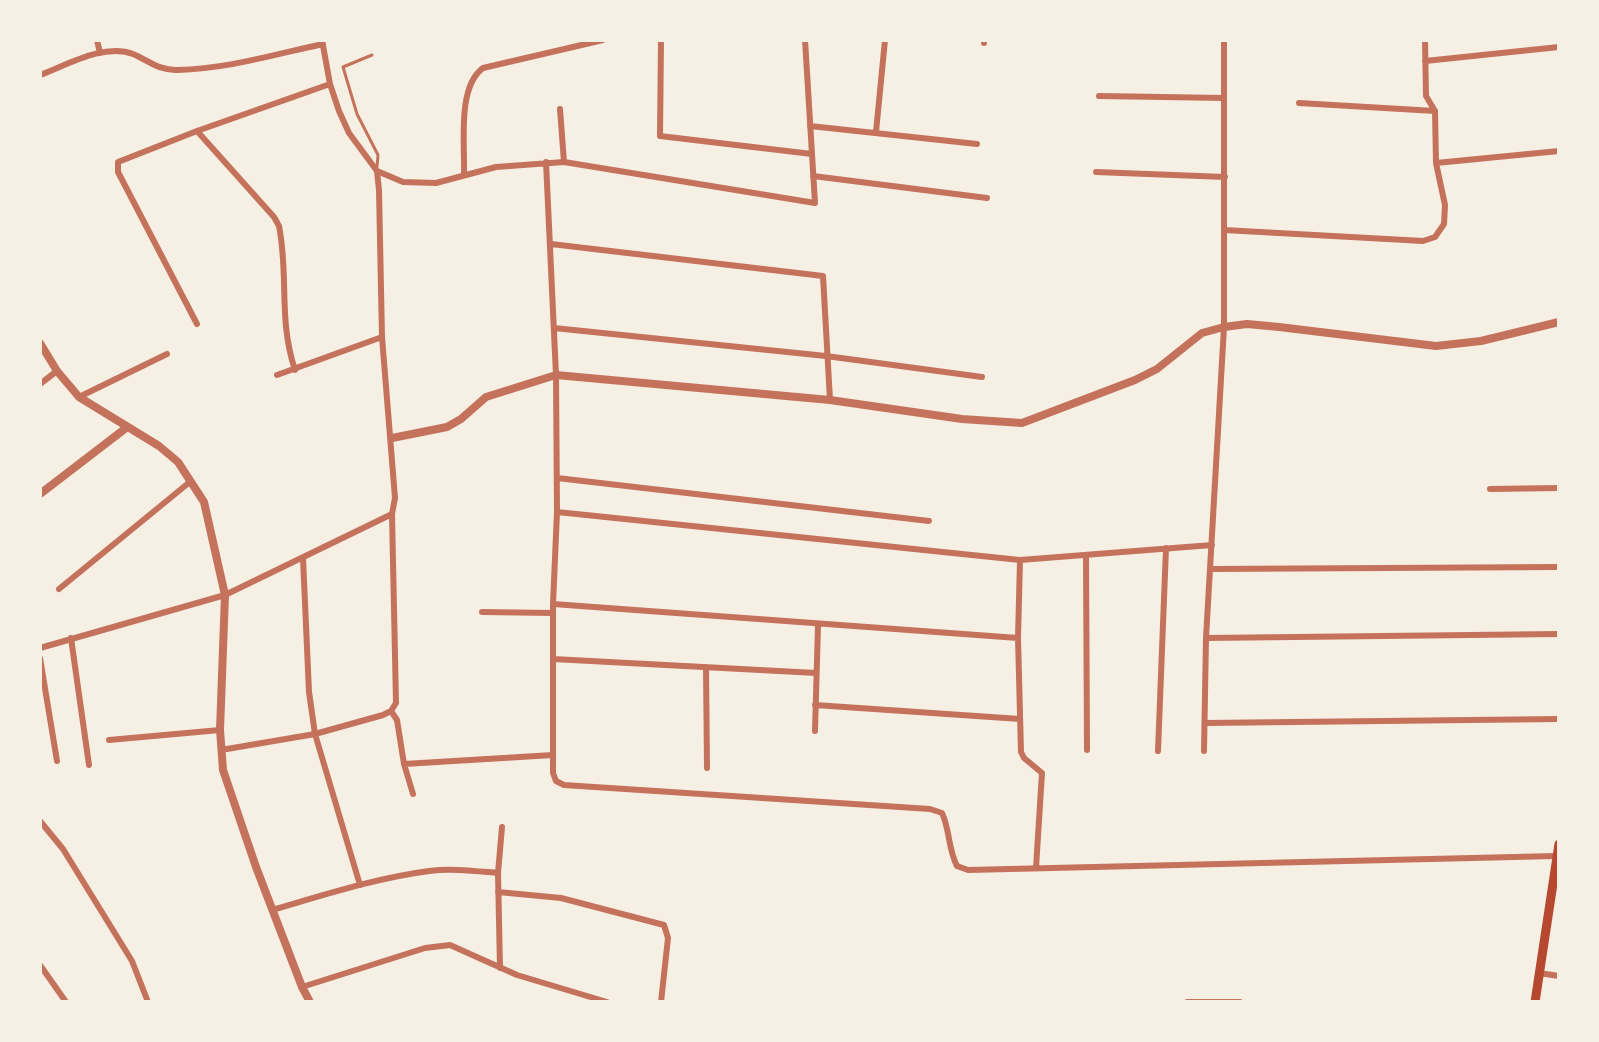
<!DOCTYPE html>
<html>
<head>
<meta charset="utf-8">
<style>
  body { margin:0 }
  #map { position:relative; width:1599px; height:1042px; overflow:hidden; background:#f6efe4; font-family:"Work Sans",sans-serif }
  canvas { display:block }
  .frame { position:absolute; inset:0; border:42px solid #f6efe4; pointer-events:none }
</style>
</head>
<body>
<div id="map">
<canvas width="1599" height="1042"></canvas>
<div class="frame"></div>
</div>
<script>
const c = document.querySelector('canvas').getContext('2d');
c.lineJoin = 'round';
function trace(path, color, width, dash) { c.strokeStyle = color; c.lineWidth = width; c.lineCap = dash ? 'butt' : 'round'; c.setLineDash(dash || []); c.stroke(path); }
const service = new Path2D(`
  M372 55 343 67 357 114 378 155 377 167`);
const minor = new Path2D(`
  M97 40 100 53
  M661 40 660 136 812 154
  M984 43V40
  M1425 61 1559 47
  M40 75C67 65 104 43 133 54 149 61 160 71 178 70 227 69 276 54 323 44
  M1099 96 1224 98
  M1299 103 1435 111
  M560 109 564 162
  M810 126 977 144
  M197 131 274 217 279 226C289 276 278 319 295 370
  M876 132 885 40
  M546 162 556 375 557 512 553 604V773L556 781 564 785 930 809 942 813C950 830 948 849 957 866L968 870 1556 856
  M1436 163 1559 151
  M377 171 403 182 436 183 496 167 564 162 815 203 805 40
  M1096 172 1225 177
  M464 174C465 144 457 87 483 68L603 40
  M813 176 987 198
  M1224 230 1423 241 1435 237 1444 224 1445 205 1436 163 1435 111 1426 96 1425 40
  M551 244 823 276 830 400
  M197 324 118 172V162L197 131 330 84
  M554 328 826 356 982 377
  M277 375 382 337
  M40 384 57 371
  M79 397 167 354
  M557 478 929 521
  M1490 489 1559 488
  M557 512 1020 560 1212 545
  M1086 556 1087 750
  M303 558 309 692 315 734 360 885
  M1020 560 1018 638 1021 752 1024 758 1042 773 1036 868
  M1210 569 1559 567
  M59 589 191 481
  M553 604 1018 638
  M482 612 553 613
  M71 638 89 765
  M1206 638 1559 634
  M40 648 225 595 392 514
  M40 658 57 761
  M553 659 816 673
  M706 667 707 768
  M815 705 1020 719
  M391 711 397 720 404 764 413 794
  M1205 723 1559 719
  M815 731 818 625
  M109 740 220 730
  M221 750 315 734 383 715 391 711 396 703 392 514 395 498 382 337 379 190 377 171 349 133 339 111 330 84 322 40
  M1158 751 1166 548
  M1204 751 1206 638 1224 327V40
  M404 764 553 755
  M40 821 63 849 132 961 148 1002
  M498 873 502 827
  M498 892 561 898 664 925 668 938 661 1002
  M272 910C324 895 376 878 429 871 452 868 475 871 498 873L500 968
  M40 965 66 1002
  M1539 973 1559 976
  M302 987 425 948 450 945 517 975 607 1002
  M1187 1002H1240`);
const tertiary = new Path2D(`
  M40 343 57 371 79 397 159 446 178 462 204 502 225 595 220 730 223 770 256 867 302 987 310 1002
  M392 438 447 427 461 419 486 397 556 375 830 400 962 419 1022 423 1135 380 1157 369 1202 333 1224 327 1247 324 1279 327 1436 346 1481 341 1559 322
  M40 494 126 428`);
const secondary = new Path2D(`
  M1535 1002 1559 844`);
trace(service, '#c5725c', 3);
trace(minor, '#c5725c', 6);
trace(tertiary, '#c5725c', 8);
trace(secondary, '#b5482f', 9);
</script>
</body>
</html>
